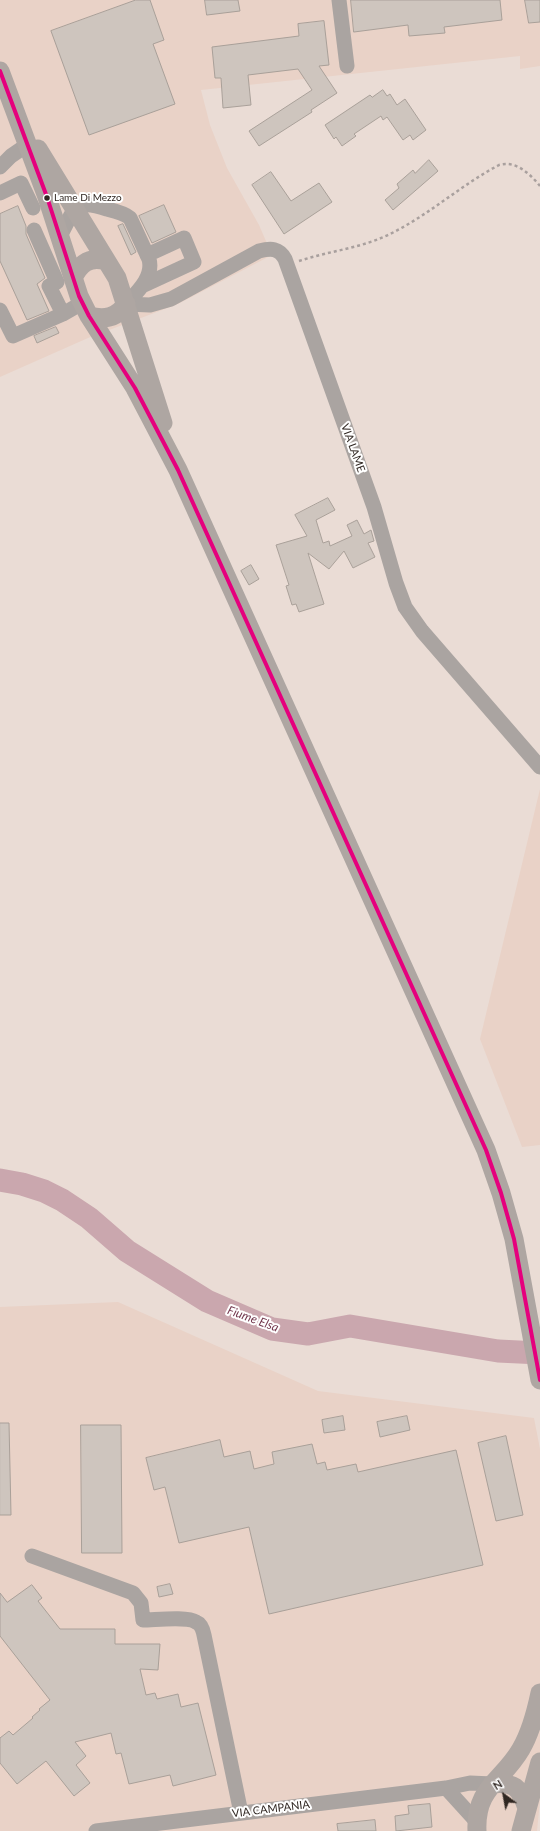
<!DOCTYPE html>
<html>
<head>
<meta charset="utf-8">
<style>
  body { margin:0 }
  #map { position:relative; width:540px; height:1831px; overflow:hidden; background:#eadcd5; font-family:Lato,sans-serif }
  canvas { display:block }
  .north { position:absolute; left:484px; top:1775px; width:40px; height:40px; -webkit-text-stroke:3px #fff; paint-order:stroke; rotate:328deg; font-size:11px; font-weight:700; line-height:16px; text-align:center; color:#302722 }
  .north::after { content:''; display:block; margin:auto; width:14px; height:18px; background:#302722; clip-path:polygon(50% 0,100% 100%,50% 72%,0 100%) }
</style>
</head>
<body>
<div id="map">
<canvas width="540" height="1831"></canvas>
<div class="north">N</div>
</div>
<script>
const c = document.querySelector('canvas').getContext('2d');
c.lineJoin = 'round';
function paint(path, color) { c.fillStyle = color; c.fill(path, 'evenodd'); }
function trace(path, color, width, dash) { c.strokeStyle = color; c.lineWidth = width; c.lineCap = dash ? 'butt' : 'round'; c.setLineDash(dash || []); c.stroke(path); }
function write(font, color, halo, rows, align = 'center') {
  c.font = font + ' Lato,sans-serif'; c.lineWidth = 4; c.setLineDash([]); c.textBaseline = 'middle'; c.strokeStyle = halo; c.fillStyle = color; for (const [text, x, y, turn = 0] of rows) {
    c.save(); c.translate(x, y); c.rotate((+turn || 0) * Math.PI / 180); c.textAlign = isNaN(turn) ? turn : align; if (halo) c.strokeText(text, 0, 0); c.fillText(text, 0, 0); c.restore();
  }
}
const built = new Path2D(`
  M0 0H540V66L520 69V56L201 90 210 125 227 168 259 225 272 255 178 304 88 338 0 377Z
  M540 789V1145L522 1147 480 1039Z
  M118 1302 318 1391 534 1418 540 1449V1801L537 1831H0V1307Z`);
const river = new Path2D(`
  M0 1180 22 1184 44 1191 62 1200 89 1218 127 1251 207 1301 272 1329 308 1334 350 1326 498 1351 540 1353`);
const building = new Path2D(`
  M136 0H150L164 40 153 44 175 104 89 135 51 31Z
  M205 0H238L240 11 207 15Z
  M351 0H500L502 20 444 27 445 33 409 36 408 25 354 32Z
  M525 0H540V22L529 23Z
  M324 21 329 65 319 66 337 93 311 110 312 112 259 146 249 131 312 90 298 69 248 75 251 105 223 108 221 78H215L212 47 299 36 298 24Z
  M383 90 387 96 390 94 397 105 405 99 426 130 413 140 410 135 403 140 387 117 383 120 381 116 354 134 356 136 342 146 336 137 334 139 325 125 370 95 372 97Z
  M429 160 438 171 393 210 385 200 399 188 397 184 413 170 415 173Z
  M271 172 291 201 319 183 332 202 284 234 252 185Z
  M164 205 176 232 152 243 139 216Z
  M18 206 26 226V234L45 278 37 284 49 311 27 320 0 261V214Z
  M123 224 136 252 131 255 118 226Z
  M56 327 59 333 37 343 34 336Z
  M328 498 335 510 316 520 323 543 329 541 330 546 352 536 347 525 357 520 364 534 371 530 374 541 368 543 375 557 353 568 344 551 329 569 308 553 324 604 299 612 296 604 292 605 286 586 289 585 276 545 307 536 295 515Z
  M251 565 259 579 249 585 241 571Z
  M343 1416 345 1430 324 1433 322 1420Z
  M407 1416 410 1430 380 1437 377 1422Z
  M0 1423H9L11 1515H0Z
  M81 1425H121L122 1553H82Z
  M506 1436 523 1515 496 1521 478 1443Z
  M220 1440 224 1457 250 1451 254 1469 274 1464 272 1452 312 1444 317 1464 325 1462 327 1470 356 1464 358 1472 456 1450 483 1565 269 1614 249 1527 179 1543 165 1487 154 1490 146 1458Z
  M170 1584 173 1594 159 1597 157 1587Z
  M32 1585 42 1598 38 1601 60 1629H115V1644H160L158 1670 140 1669 146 1695 155 1693 157 1699 178 1694 181 1707 198 1703 216 1775 173 1786 170 1775 129 1784 121 1753 116 1754 111 1733 75 1742 86 1756 76 1765 90 1783 74 1796 46 1761 17 1784 0 1763V1738L9 1731 13 1735 33 1718 32 1717 40 1710 39 1709 50 1700 0 1636V1593L7 1602Z
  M430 1804 432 1827 396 1831 395 1816 409 1814 408 1806Z
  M375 1820 376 1831H338L337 1824Z`);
const path = new Path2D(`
  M299 261C329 251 362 248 390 234 429 215 461 185 499 165 516 160 530 174 540 186`);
const minor = new Path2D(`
  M339 0 347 66
  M0 167 11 156 27 145
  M0 193 21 183 33 208
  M34 230 57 282 49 286 63 314 82 303
  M60 236C75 209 73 198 107 209 115 211 124 213 130 218L149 259C154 277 137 292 126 304
  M142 286 194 262 184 238 147 255
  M126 304 150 305 171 299 259 251C271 248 279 248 285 259L374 507 396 583 405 607 422 631 540 767
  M0 310 13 336 63 314
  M32 1556 133 1593 141 1603 143 1620C155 1620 187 1616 196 1622 201 1624 203 1630 204 1635L241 1813
  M446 1788 476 1821
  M96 1831 446 1788 470 1783 492 1784`);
const major = new Path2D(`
  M0 71 47 197 79 296 89 316 135 388 178 470 486 1150 501 1193 514 1239 540 1380
  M38 149 117 278 163 423
  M73 278C80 264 89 256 106 261
  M89 316C104 320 117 318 126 304
  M492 1784C514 1782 520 1787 527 1808
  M477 1831C475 1787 502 1782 521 1749 531 1732 536 1712 540 1693
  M521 1831 540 1762`);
const bus1 = new Path2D(`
  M0 71 47 197 79 296 89 316 135 388 178 470 486 1150 501 1193 514 1239 540 1380`);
const markers = [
  [47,198,3.5,"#302722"]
];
const busNames = [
  ["Lame Di Mezzo",54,198]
];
const streetNames = [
  ["VIA LAME",353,448,70],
  ["VIA CAMPANIA",271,1809,-7]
];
const waterNames = [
  ["Fiume Elsa",253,1319,20]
];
paint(built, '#e9d2c7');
trace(river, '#caa7ae', 23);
paint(building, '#cec5be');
trace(building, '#a9a099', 1);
trace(path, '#a9a09e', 2.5, [3, 3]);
trace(minor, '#aaa4a1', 15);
trace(major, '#aea6a2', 19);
trace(bus1, '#e5007d', 4);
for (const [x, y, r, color] of markers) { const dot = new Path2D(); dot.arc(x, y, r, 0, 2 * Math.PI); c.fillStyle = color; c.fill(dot); trace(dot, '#fff', 1.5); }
write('10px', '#302722', '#fff', busNames, 'left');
write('11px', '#302722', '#fff', streetNames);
write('italic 12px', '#72374d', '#fff', waterNames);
</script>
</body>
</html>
